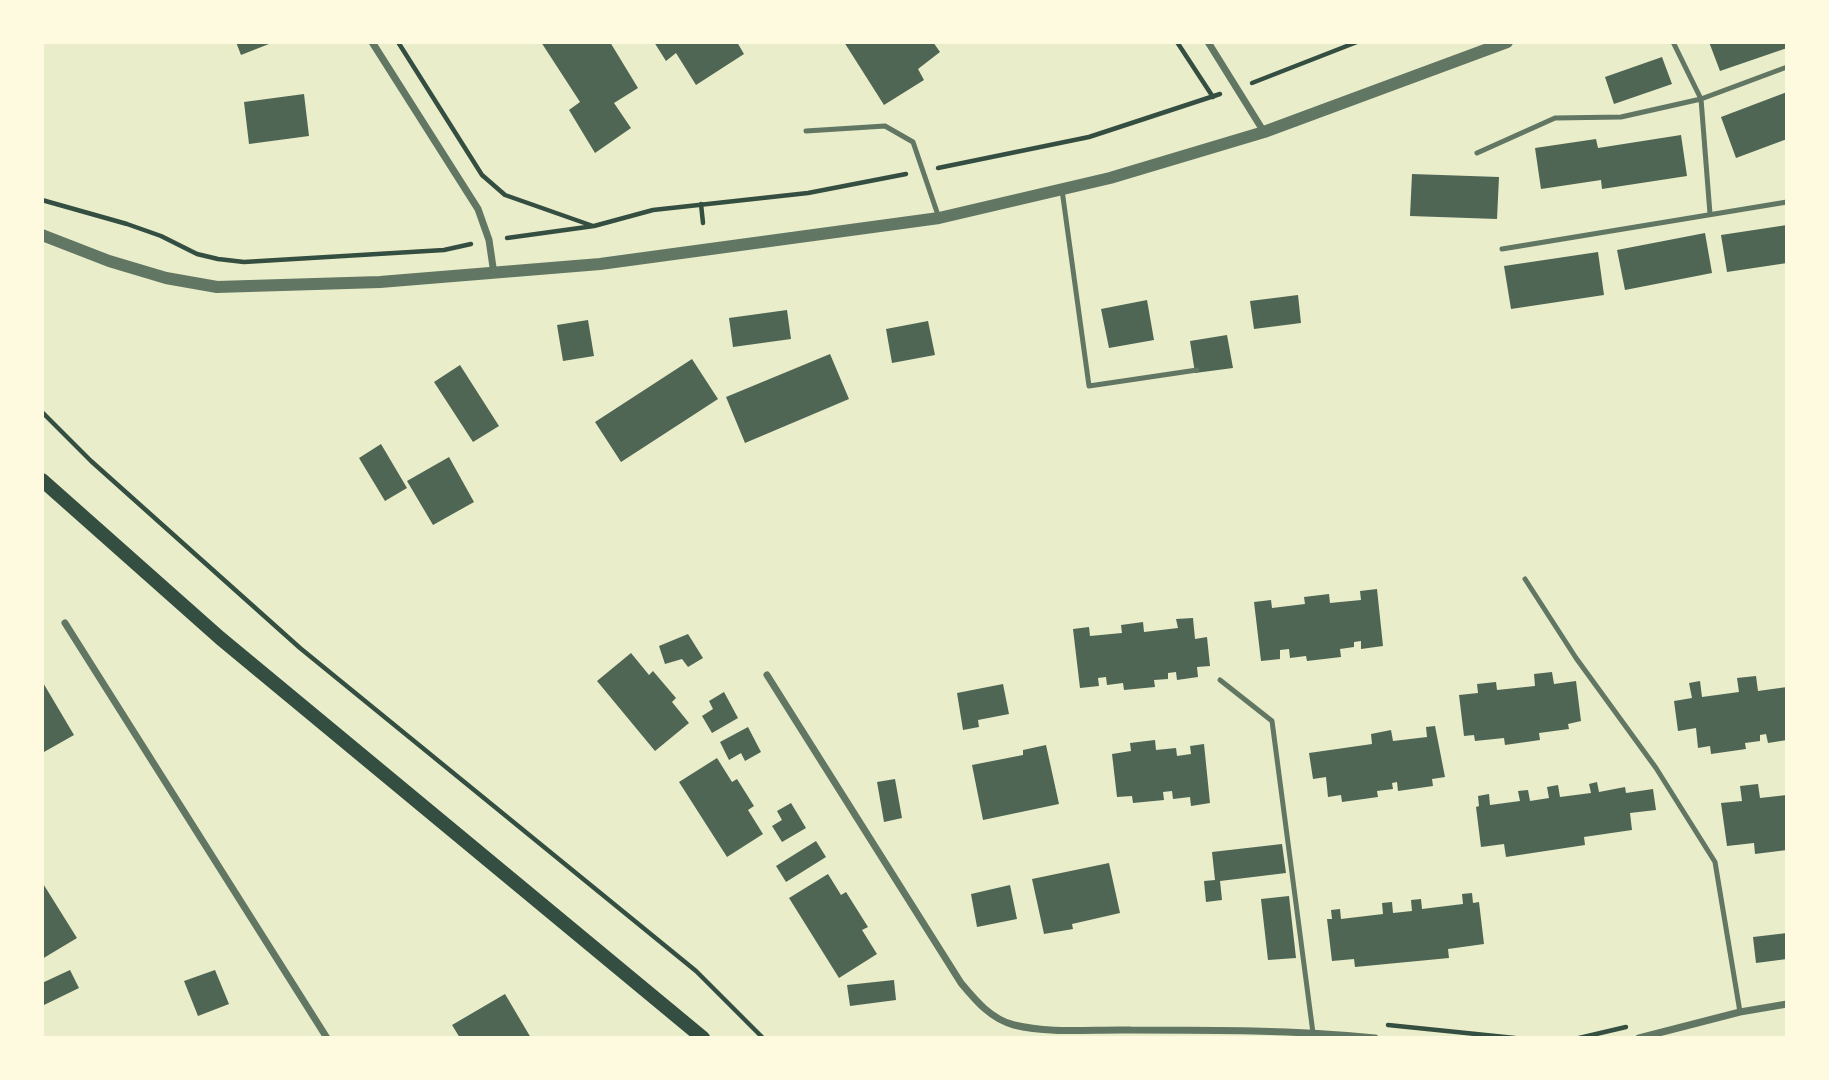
<!DOCTYPE html>
<html>
<head>
<meta charset="utf-8">
<style>
  body { margin:0 }
  #map { position:relative; width:1829px; height:1080px; overflow:hidden; background:#e9edc9; font-family:"Sofia Sans Condensed",sans-serif }
  canvas { display:block }
  .frame { position:absolute; inset:0; border:44px solid #fefae0; pointer-events:none }
</style>
</head>
<body>
<div id="map">
<canvas width="1829" height="1080"></canvas>
<div class="frame"></div>
</div>
<script>
const c = document.querySelector('canvas').getContext('2d');
c.lineJoin = 'round';
function paint(path, color) { c.fillStyle = color; c.fill(path, 'evenodd'); }
function trace(path, color, width, dash) { c.strokeStyle = color; c.lineWidth = width; c.lineCap = dash ? 'butt' : 'round'; c.setLineDash(dash || []); c.stroke(path); }
const building = new Path2D(`
  M236 42H274L241 55Z
  M541 42H610L638 88 614 103 631 128 595 153 569 110 580 102Z
  M654 42H737L744 54 696 85 676 53 666 61Z
  M844 42H933L940 52 918 69 924 80 884 105Z
  M1709 42H1787V48L1720 71Z
  M1662 57 1672 84 1614 104 1605 77Z
  M1787 92V139L1736 158 1721 117Z
  M304 94 309 136 249 144 244 102Z
  M1681 135 1687 176 1602 189 1601 180 1541 189 1535 148 1596 139 1598 148Z
  M1412 174 1499 177 1497 219 1410 216Z
  M1787 225V263L1727 272 1721 235Z
  M1705 233 1712 273 1625 290 1617 250Z
  M1598 252 1604 295 1511 309 1504 266Z
  M1298 295 1301 323 1254 329 1250 301Z
  M1147 300 1154 340 1109 348 1101 309Z
  M787 310 791 339 733 347 729 318Z
  M588 320 594 356 563 361 557 325Z
  M928 321 935 355 892 363 886 329Z
  M1227 335 1233 368 1195 373 1190 341Z
  M830 354 849 399 745 443 726 397Z
  M692 359 718 399 621 462 595 422Z
  M460 365 499 426 473 442 434 382Z
  M381 444 407 488 385 501 359 458Z
  M449 457 474 502 433 525 407 481Z
  M1377 589 1383 646 1361 649V641L1354 642V647L1340 649 1341 657 1307 661 1306 656 1290 658 1289 649 1280 650V659L1261 661 1254 602 1271 600 1272 608 1305 604 1304 597 1329 594 1330 603 1361 600 1360 591Z
  M1193 618 1195 639 1207 637 1210 666 1197 667 1198 677 1177 680 1176 672 1168 673V679L1154 680 1155 687 1124 690 1123 683 1107 685 1106 677 1098 678 1099 686 1080 688 1073 629 1089 627 1090 636 1122 633 1121 625 1143 622 1144 632 1178 628 1176 619Z
  M688 634 703 658 688 667 682 659 665 664 659 646Z
  M631 653 649 675 653 671 676 698 672 702 689 723 655 751 597 681Z
  M1552 672 1554 684 1576 681 1581 721 1568 724 1569 729 1539 733 1540 740 1505 745 1504 738 1475 741 1474 735 1464 736 1459 695 1478 693 1477 684 1496 682 1497 690 1535 686 1534 674Z
  M1756 676 1758 691 1787 687V740L1768 743 1766 734 1760 735V741L1745 743 1746 749 1711 754 1710 746 1698 748 1696 728 1678 731 1674 701 1692 698 1689 683 1700 681 1702 697 1739 692 1737 678Z
  M42 681 74 735 44 752 42 748Z
  M1003 684 1009 714 978 720 979 727 963 730 957 693Z
  M724 692 738 718 712 733 702 716 713 709 709 701Z
  M1435 726 1445 777 1432 779 1433 786 1398 791 1397 782 1392 783 1393 789 1377 791 1378 797 1342 802 1341 795 1328 797 1326 777 1313 779 1309 753 1372 744 1371 734 1391 730 1393 741 1427 737 1426 727Z
  M748 727 761 752 745 761 741 753 729 760 720 742Z
  M1155 740 1156 750 1176 748 1177 756 1191 754 1190 746 1204 744 1210 803 1191 806 1190 797 1173 799 1172 791 1163 792 1164 800 1133 803 1132 796 1117 797 1112 754 1131 751 1130 743Z
  M1046 745 1059 804 983 820 972 765 1023 755V750Z
  M717 758 732 782 737 779 754 806 748 810 763 834 727 857 679 782Z
  M895 779 902 818 884 822 877 782Z
  M1597 782 1599 792 1625 787 1626 793 1653 789 1656 810 1630 813 1632 830 1584 837 1585 845 1506 857 1504 844 1481 847 1476 807 1479 806 1478 796 1489 794 1490 805 1520 801 1518 791 1528 790 1530 801 1549 798 1547 787 1558 785 1560 797 1591 793 1589 784Z
  M1758 784 1760 798 1787 795V850L1755 854 1754 843 1727 846 1721 803 1742 801 1740 786Z
  M791 803 806 828 782 842 772 826 782 820 777 811Z
  M816 841 826 857 786 882 776 866Z
  M1282 844 1286 873 1220 881 1222 900 1206 902 1204 881 1215 880 1212 852Z
  M1109 863 1120 913 1072 924 1073 929 1044 934 1032 879Z
  M828 874 841 895 846 892 868 927 862 930 877 954 839 978 789 898Z
  M42 882 77 938 42 959Z
  M1010 885 1017 919 977 927 971 894Z
  M1472 893 1473 903 1479 902 1484 944 1448 949 1449 958 1355 967 1354 959 1332 961 1327 919H1332L1331 910 1340 909 1341 919 1383 914 1382 903 1392 902 1393 913 1412 911 1411 900 1421 899 1422 909 1463 904 1462 894Z
  M1289 896 1296 958 1268 960 1261 899Z
  M1787 933V959L1756 963 1753 937Z
  M70 970 79 988 44 1005 42 983Z
  M215 970 229 1004 198 1016 184 981Z
  M894 980 896 1000 850 1006 847 985Z
  M505 994 531 1038H460L452 1025Z`);
const path = new Path2D(`
  M398 42 482 175 505 195 593 226
  M1177 42 1213 97
  M1252 83 1357 42
  M938 168 1089 137 1220 94
  M42 200 127 224 161 236 197 254 218 259 244 262 444 250 471 244
  M701 204 703 223
  M507 238 594 226 653 210 808 193 906 174
  M42 412 91 461 300 648 696 971 763 1038
  M1388 1025 1515 1038
  M1579 1038 1626 1027`);
const service = new Path2D(`
  M1673 42 1701 99 1710 214
  M806 131 885 126 913 142 939 218
  M1477 153 1555 118 1621 117 1701 99 1787 67
  M1062 190 1089 386 1197 370
  M1502 249 1787 202
  M1525 579 1576 658 1656 768 1715 862 1740 1012
  M1220 680 1272 721 1313 1033`);
const minor = new Path2D(`
  M372 42 478 209 489 240 494 274
  M1208 42 1264 132
  M65 623 327 1038
  M767 675 961 983C976 1001 991 1019 1014 1025 1051 1034 1093 1029 1131 1030 1213 1030 1294 1030 1375 1038
  M1639 1038 1740 1012 1787 1004`);
const tertiary = new Path2D(`
  M42 235 109 261 166 278 217 287 380 282 600 264 939 218 1110 178 1264 132 1507 42`);
const secondary = new Path2D(`
  M42 480 220 638 703 1038`);
paint(building, '#4f6655');
trace(path, '#344e41', 4.5);
trace(service, '#617663', 5);
trace(minor, '#617663', 7);
trace(tertiary, '#617663', 12);
trace(secondary, '#344e41', 14);
</script>
</body>
</html>
